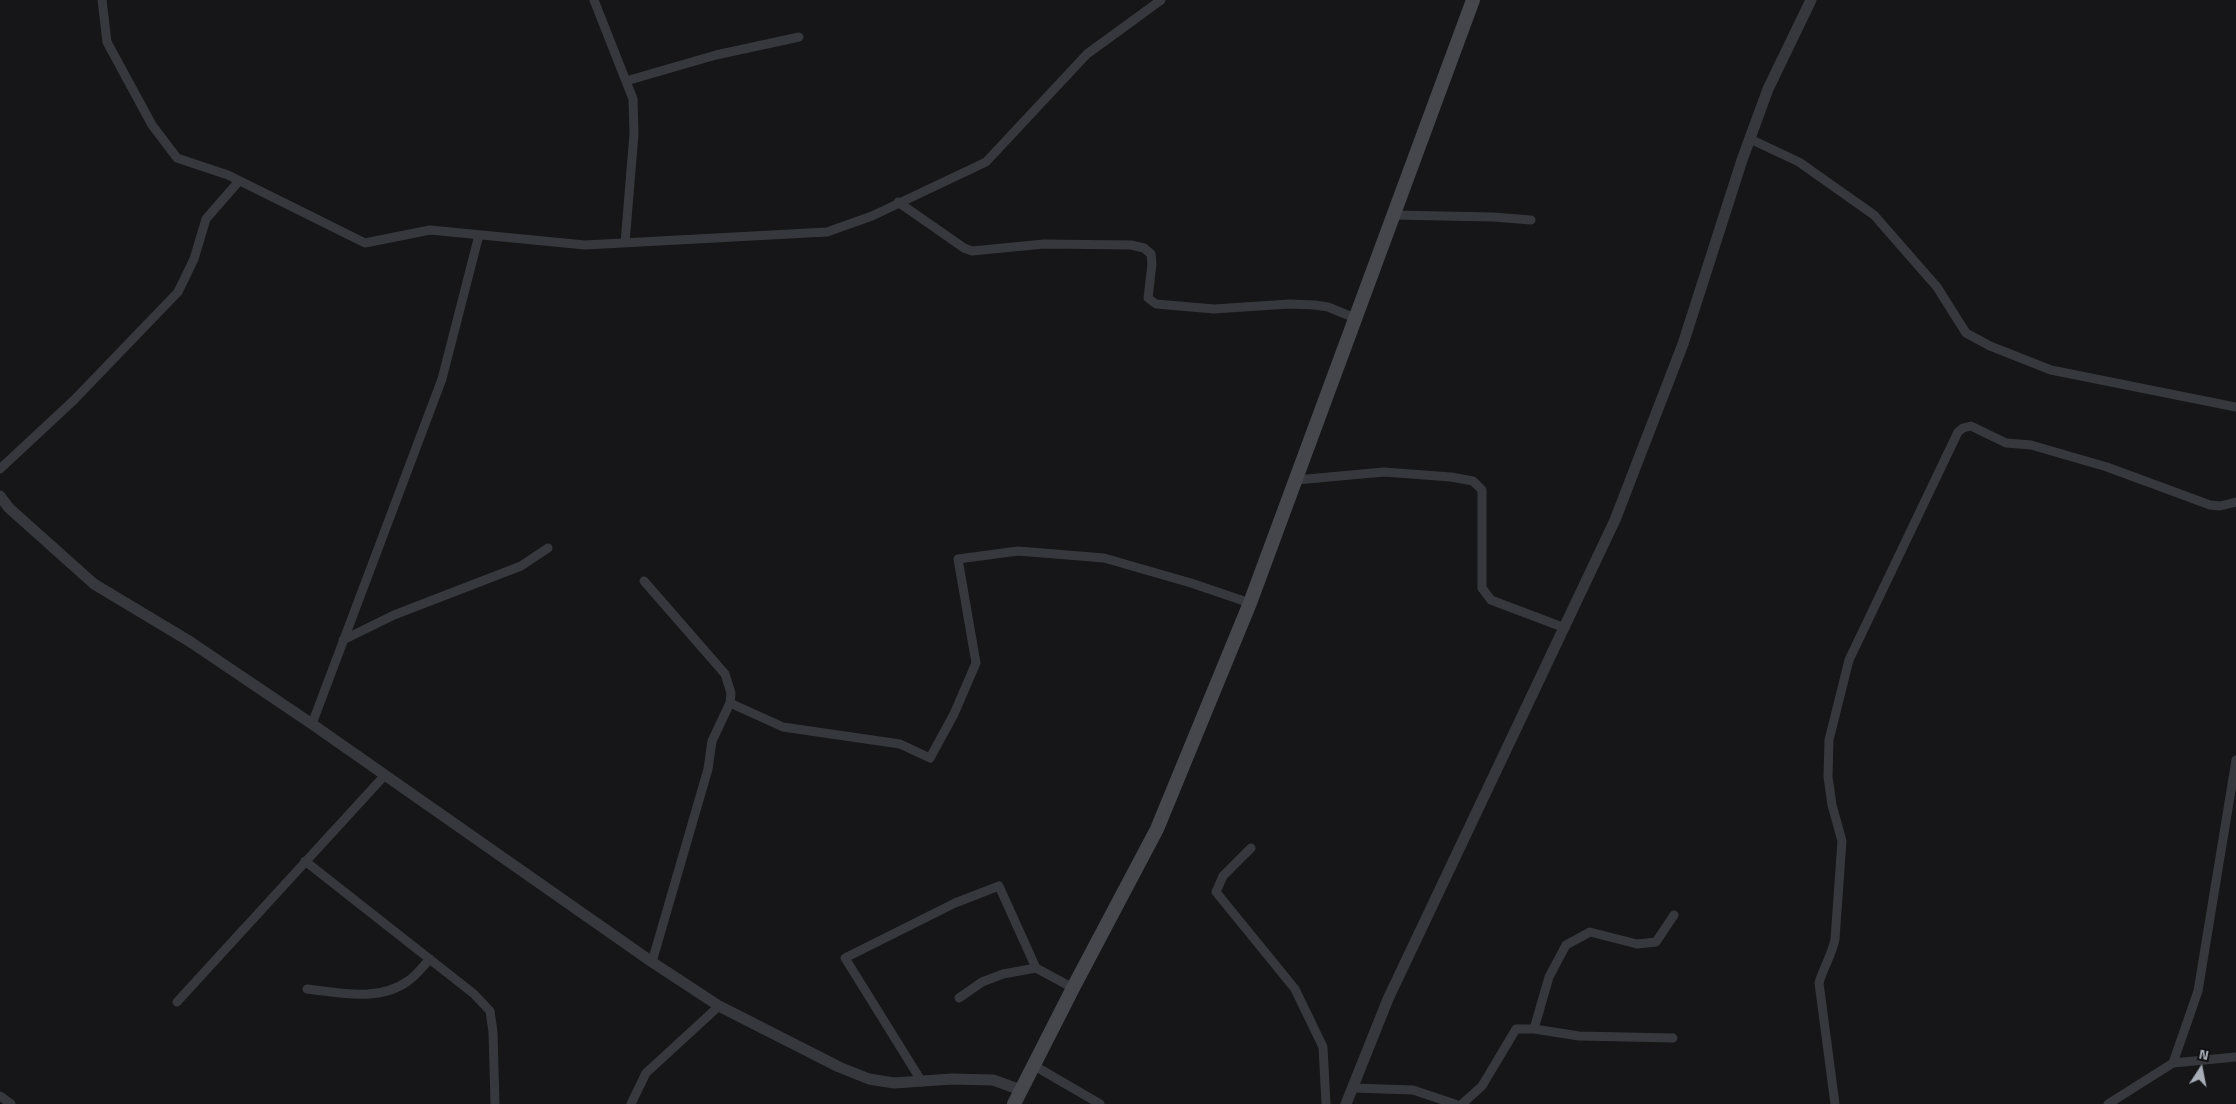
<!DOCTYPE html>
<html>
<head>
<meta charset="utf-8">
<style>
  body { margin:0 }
  #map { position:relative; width:2236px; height:1104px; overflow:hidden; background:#161618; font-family:"Titillium Web",sans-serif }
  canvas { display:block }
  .north { position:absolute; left:2176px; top:1044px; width:50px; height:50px; -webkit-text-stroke:4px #111113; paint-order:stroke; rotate:11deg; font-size:14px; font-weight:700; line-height:20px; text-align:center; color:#a8adb8 }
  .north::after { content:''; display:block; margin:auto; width:18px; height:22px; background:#a8adb8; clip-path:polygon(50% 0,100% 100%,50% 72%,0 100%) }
</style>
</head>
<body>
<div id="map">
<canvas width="2236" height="1104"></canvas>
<div class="north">N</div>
</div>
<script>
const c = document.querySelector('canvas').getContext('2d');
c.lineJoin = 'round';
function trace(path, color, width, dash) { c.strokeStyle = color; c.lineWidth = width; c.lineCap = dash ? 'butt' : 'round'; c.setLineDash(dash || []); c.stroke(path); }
const minor = new Path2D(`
  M102 0 107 42 152 125 177 158 228 175 365 243 430 230 585 245 827 232 872 216 986 162 1087 54 1161 0
  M594 0 633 99 634 134 625 243
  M626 81 716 55 799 37
  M1750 139 1799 162 1874 215 1937 287 1966 333 1990 346 2051 370 2236 407
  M898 202 964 248 972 251 1044 244 1131 245 1144 248 1151 254 1152 264 1148 298 1156 304 1214 309 1289 304 1315 305 1328 307 1355 318
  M1393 215 1493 217 1531 220
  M0 469 74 400 178 292 194 259 206 219 239 181
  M1296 480 1384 472 1451 477 1473 481 1482 490V588L1491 600 1565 628
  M644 581 725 674 731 693 730 703
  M343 640 394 615 521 566 548 548
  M312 724 442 379 479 235
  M1251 848 1223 876 1216 892 1295 989 1323 1047 1326 1104
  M305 861 474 994 490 1011 493 1032 495 1104
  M652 962 708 769 712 741 730 703 783 727 900 744 930 758 954 714 976 663 958 559 1018 551 1104 558 1191 583 1250 603
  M307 989C341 993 379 1002 408 981 417 975 423 966 430 959
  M959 998 982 982 1003 974 1036 968
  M177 1002 385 775
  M1534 1029 1579 1036 1673 1038
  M2173 1063 2198 991 2236 760
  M1033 1065 1100 1104
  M922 1082 845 958 955 903 999 886 1036 968 1073 988
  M1353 1088 1413 1090 1455 1104
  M0 1096 11 1104
  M631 1104 646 1073 719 1006
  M1462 1104 1482 1086 1516 1029H1534L1549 977 1566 945 1590 932 1637 944 1656 942 1674 915
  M1835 1104 1819 983C1823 968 1832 955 1835 939L1842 841 1832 805 1828 777 1829 740 1849 660 1958 432 1963 428 1971 426 2006 443 2031 445 2107 467 2210 505 2220 506 2236 502
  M2108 1104 2173 1063 2236 1057`);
const tertiary = new Path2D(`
  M0 496 9 508 94 584 189 641 312 724 652 962 719 1006 839 1067 869 1079 894 1083 952 1079 993 1080 1021 1090
  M1346 1104 1388 999 1615 520 1683 344 1742 160 1768 89 1811 0`);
const secondary = new Path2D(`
  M1014 1104 1073 988 1157 829 1250 603 1473 0`);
trace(minor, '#37383d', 9);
trace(tertiary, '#37383d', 11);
trace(secondary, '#45474d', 14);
</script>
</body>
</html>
